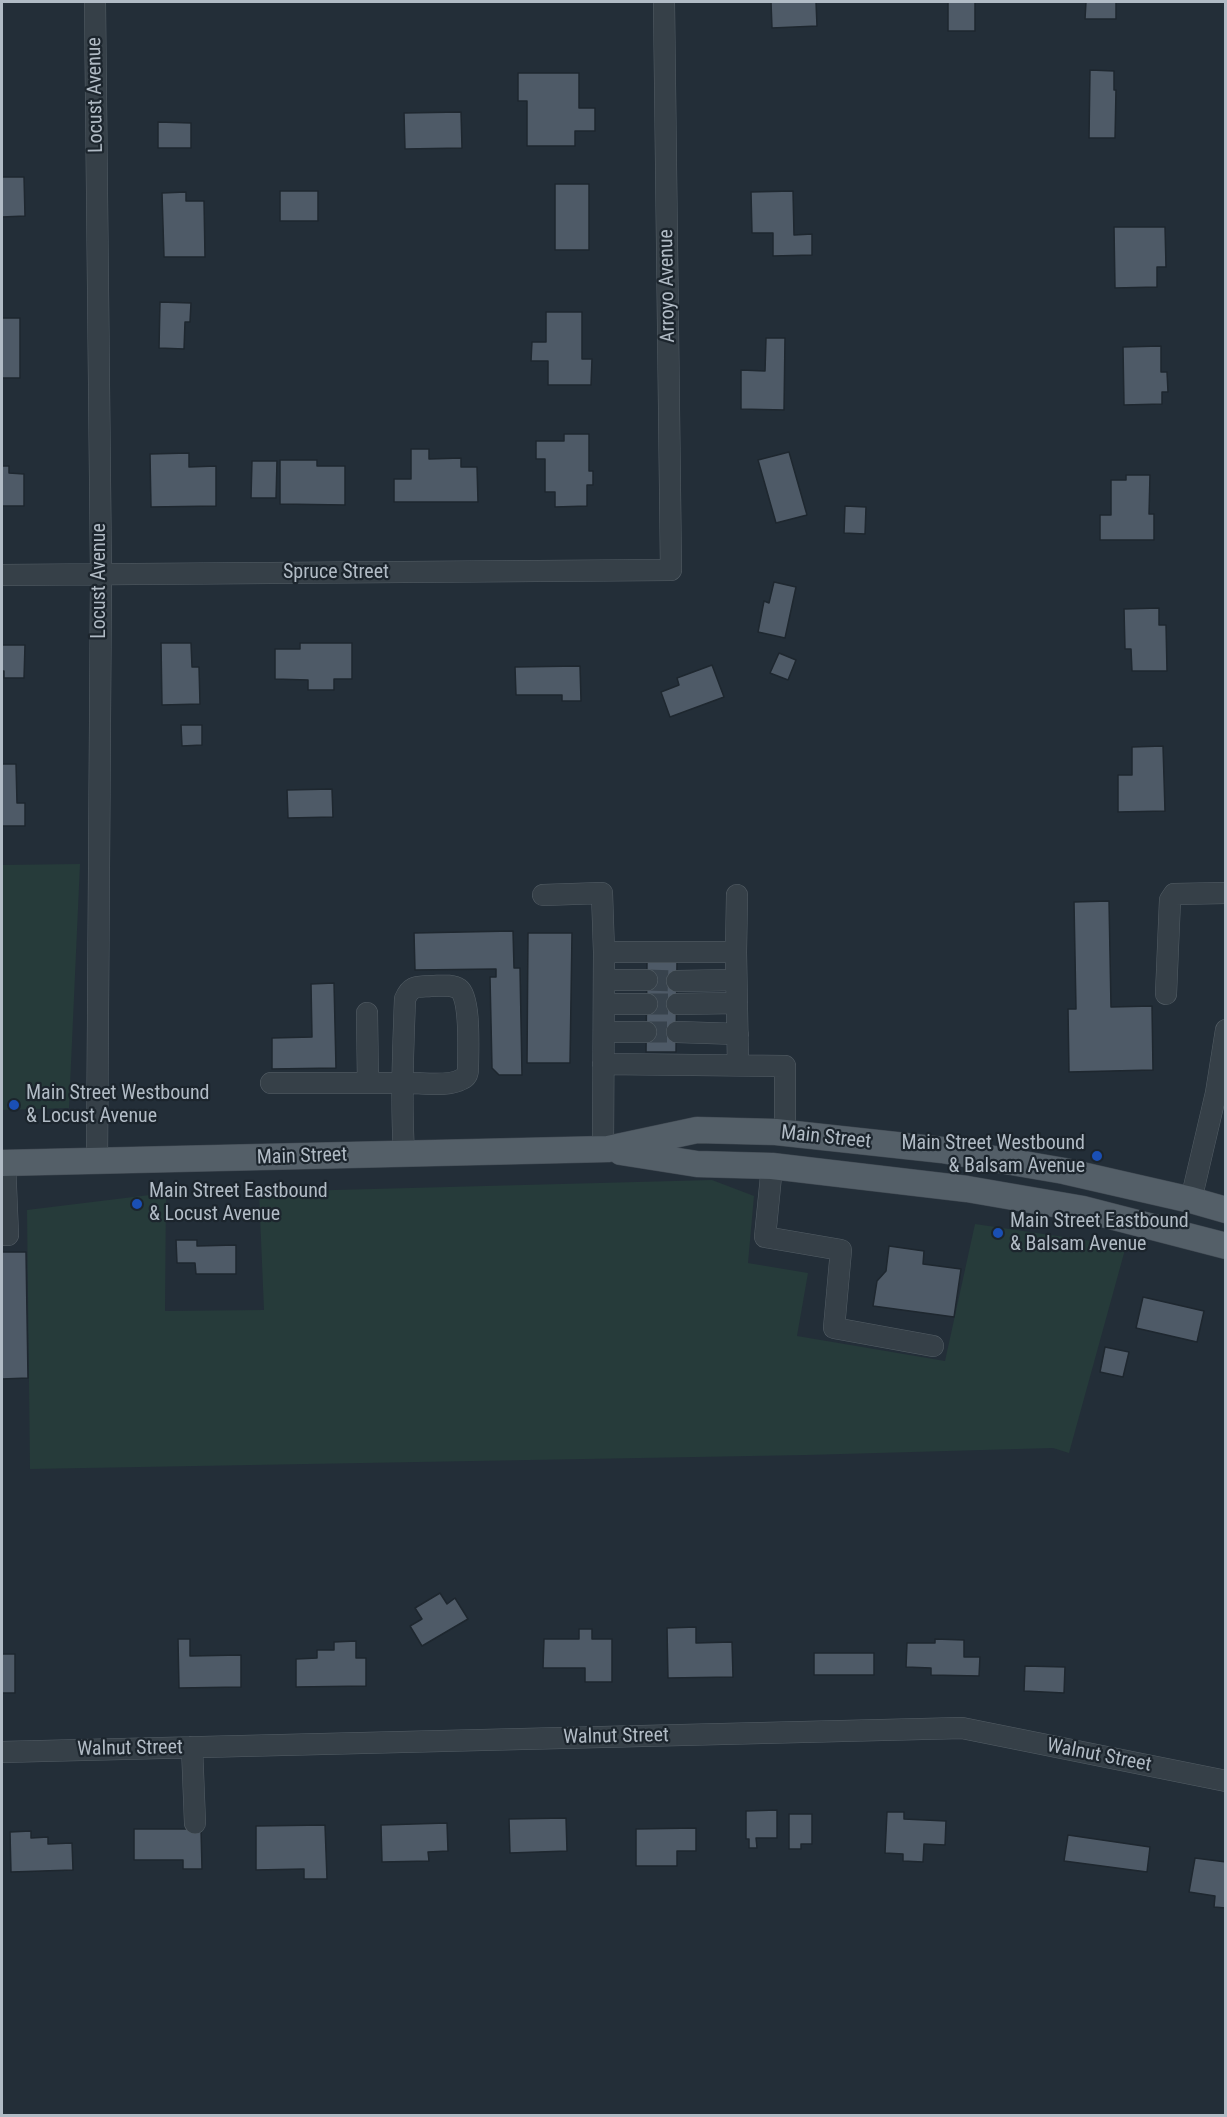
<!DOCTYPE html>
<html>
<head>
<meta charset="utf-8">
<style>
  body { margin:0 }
  #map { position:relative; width:1227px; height:2117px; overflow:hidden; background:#232e38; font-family:"Roboto Condensed",sans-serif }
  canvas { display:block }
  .frame { position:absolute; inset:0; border:3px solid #b1bbc5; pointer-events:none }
</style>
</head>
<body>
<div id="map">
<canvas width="1227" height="2117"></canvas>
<div class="frame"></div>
</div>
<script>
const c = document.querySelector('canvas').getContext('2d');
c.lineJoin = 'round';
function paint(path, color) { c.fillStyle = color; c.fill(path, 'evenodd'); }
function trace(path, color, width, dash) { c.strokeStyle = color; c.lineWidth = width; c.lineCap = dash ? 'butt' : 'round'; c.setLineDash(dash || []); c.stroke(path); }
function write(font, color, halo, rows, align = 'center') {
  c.font = font + ' "Roboto Condensed",sans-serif'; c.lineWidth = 4.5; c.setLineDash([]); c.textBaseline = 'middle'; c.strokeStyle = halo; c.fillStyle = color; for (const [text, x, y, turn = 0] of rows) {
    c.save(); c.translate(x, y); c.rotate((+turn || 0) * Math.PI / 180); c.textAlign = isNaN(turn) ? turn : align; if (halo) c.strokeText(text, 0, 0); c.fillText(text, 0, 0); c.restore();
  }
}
const green = new Path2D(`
  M80 864 69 1108 2 1110V865Z
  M712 1180 754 1196 748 1263 808 1273 797 1336 945 1361 975 1224 1126 1246 1069 1453 1053 1448 807 1455 30 1469 27 1210 166 1193 165 1311 264 1310 259 1192Z`);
const building = new Path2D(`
  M771 2H816L817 26 772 28Z
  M948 2H975V31H948Z
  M1086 2H1116V19H1085Z
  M1090 70 1114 71V90H1116L1115 138H1089Z
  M518 73H579V108H595V131H575V146H527V101H518Z
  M461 112 462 148 405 149 404 113Z
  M158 122 191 123V148H158Z
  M2 177H24L25 216 2 217Z
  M555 184H589V250H555Z
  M280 191H318V221H280Z
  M793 191 794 235 812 234V255L773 256V233H752L751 192Z
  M186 192V201H204L205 257H164L162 193Z
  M1114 227H1165L1166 267H1157V287L1115 288Z
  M160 302 191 303 190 322H185L184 349 159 348Z
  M546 312H582V359H592L591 385H548V361H531L532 342H546Z
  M2 318H20V378H2Z
  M766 338H785L784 410 741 409V370L765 371Z
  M1161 346V372H1167L1168 392H1162V404L1124 405 1123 347Z
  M564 434H589V471H593V485H587V506L555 507V492H545V459H536V441H564Z
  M411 449H429V459L461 458V467H477L478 502H394V479H411Z
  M789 452 807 515 776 523 758 460Z
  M189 453V467L216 466V506L151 507 150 454Z
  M280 460H317V466H345V505L280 504Z
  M252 461H277L276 498H251Z
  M2 466H9V473L24 474V506H2Z
  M1126 475H1150L1149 514H1154V540H1100V515H1111V480H1126Z
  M845 506 866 507 865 534 844 533Z
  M774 582 796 587 785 638 758 632 764 601 769 603Z
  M1159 608V625H1166L1167 671H1132L1131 649H1125L1124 609Z
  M161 643H191L192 667H199L200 704 162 705Z
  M300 643H352V679H334V690H308V680L275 679V649H300Z
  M2 645H25L24 678H4V671H2Z
  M779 653 796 660 788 680 770 673Z
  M712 665 724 697 670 717 661 692 679 685 677 678Z
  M580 666 581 701H562V695H516L515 667Z
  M181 725H202V745L182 746Z
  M1163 746 1165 811 1118 812V775H1132V747Z
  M2 764H16L17 803H25V826H2Z
  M332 789 333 817 288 818 287 790Z
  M1109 901 1111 1007 1152 1006 1153 1070 1069 1072 1068 1009H1076L1074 902Z
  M513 931 514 968H520L522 1075H499L492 1068 490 977H496V969L415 970 414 933Z
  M528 933H572L570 1063H527Z
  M647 961 677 962 676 1052H646Z
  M334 983 336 1068 272 1069V1038L312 1037 311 984Z
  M176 1240H197V1246L236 1245V1274H196L195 1263H177Z
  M889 1246 924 1251 923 1264 961 1269 954 1317 873 1306 877 1281 886 1271Z
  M2 1252H26L28 1378 2 1379Z
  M1143 1297 1204 1311 1197 1342 1136 1328Z
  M1105 1347 1129 1352 1123 1377 1100 1372Z
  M440 1593 447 1604 455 1598 468 1619 422 1646 410 1626 422 1619 415 1608Z
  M696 1627V1643L732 1642 733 1677 668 1678 667 1628Z
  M579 1629H592V1639H612V1682H585V1668H543L544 1639H579Z
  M178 1639H190V1656L241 1655V1687L179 1688Z
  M935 1639 964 1640V1657H980L979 1676 931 1675V1668L906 1667 907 1643H935Z
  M356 1641V1658H366V1686L296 1687V1659L317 1658V1650H334V1642Z
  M814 1653H874V1675H814Z
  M2 1654H15V1693H2Z
  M1025 1666 1065 1667 1064 1693 1024 1691Z
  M777 1810V1838H756L757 1848H749V1839H746V1811Z
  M887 1812H904V1819L946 1821 945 1845 924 1844 923 1862 903 1861V1854L885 1853Z
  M789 1814H812V1844H801V1849H789Z
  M566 1818 567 1851 510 1853 509 1819Z
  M447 1823 448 1851 428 1852 429 1861 382 1862 381 1825Z
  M325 1825 327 1879H304V1869L256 1870V1826Z
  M696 1828V1851H677V1866H636V1829Z
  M134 1829H201L202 1869H183V1860H134Z
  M31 1831V1838L48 1837V1844L72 1843 73 1870 11 1872 10 1832Z
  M1068 1835 1150 1847 1147 1872 1064 1861Z
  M1195 1858 1226 1862V1908L1214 1907 1215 1896 1189 1892Z`);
const minorTunnel = new Path2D(`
  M647 980 677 981
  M647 1004H677
  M646 1032H677`);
const minor = new Path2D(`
  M95 2 101 575 97 1161
  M2 575 671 570 664 2
  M543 895 602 893 604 952 603 1149
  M604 952H736L738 1065
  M736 952 737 895
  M604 980H647
  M677 981 736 980
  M1166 994 1170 900 1174 894 1226 893
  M604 1004H647
  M677 1004 737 1003
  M367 1013 368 1083
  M604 1032H646
  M677 1032 738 1034
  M603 1064 785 1066V1133
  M271 1083C317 1083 364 1083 411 1083 426 1083 449 1087 462 1079 467 1077 468 1072 468 1068 468 1053 471 997 459 989 452 984 440 986 431 986 417 987 411 985 405 999 403 1051 401 1102 404 1153
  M772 1166 765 1237 841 1250 834 1328 933 1346
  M1191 1200 1216 1093 1226 1030
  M2 1235H8L5 1163
  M192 1747 195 1823
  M2 1752 962 1728 1226 1781`);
const major = new Path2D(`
  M621 1152 697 1164 772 1166 967 1189 1083 1209 1226 1246
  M2 1163 608 1149 697 1130 776 1132 942 1150 1064 1171 1191 1200 1226 1210`);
const markers = [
  [14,1105,6,"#1a4fb4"],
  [1097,1156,6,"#1a4fb4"],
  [137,1204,6,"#1a4fb4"],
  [998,1233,6,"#1a4fb4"]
];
const streetNames = [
  ["Locust Avenue",96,95,-91],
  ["Arroyo Avenue",668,286,-91],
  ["Spruce Street",336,573],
  ["Locust Avenue",100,581,-90],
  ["Main Street",826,1138,6],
  ["Main Street",302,1157,-2],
  ["Walnut Street",616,1737,-1],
  ["Walnut Street",130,1749,-1],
  ["Walnut Street",1099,1756,11]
];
const poiNames = [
  ["Main Street Westbound",26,1094],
  ["& Locust Avenue",26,1117],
  ["Main Street Westbound",1085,1144,"right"],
  ["& Balsam Avenue",1085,1167,"right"],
  ["Main Street Eastbound",149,1192],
  ["& Locust Avenue",149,1215],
  ["Main Street Eastbound",1010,1222],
  ["& Balsam Avenue",1010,1245]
];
paint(green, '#263b3a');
paint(building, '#4e5a67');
trace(building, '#1e272f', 1.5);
trace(minorTunnel, '#38434d', 21, [21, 10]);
trace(minor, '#545e66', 22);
trace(major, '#404952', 27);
trace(minor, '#364048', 21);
trace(major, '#545f68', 26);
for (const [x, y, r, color] of markers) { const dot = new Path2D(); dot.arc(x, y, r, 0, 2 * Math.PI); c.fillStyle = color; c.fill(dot); trace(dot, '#1c252d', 2); }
write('20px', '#b1bbc5', '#1c252d', streetNames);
write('20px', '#b1bbc5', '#1c252d', poiNames, 'left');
</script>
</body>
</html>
